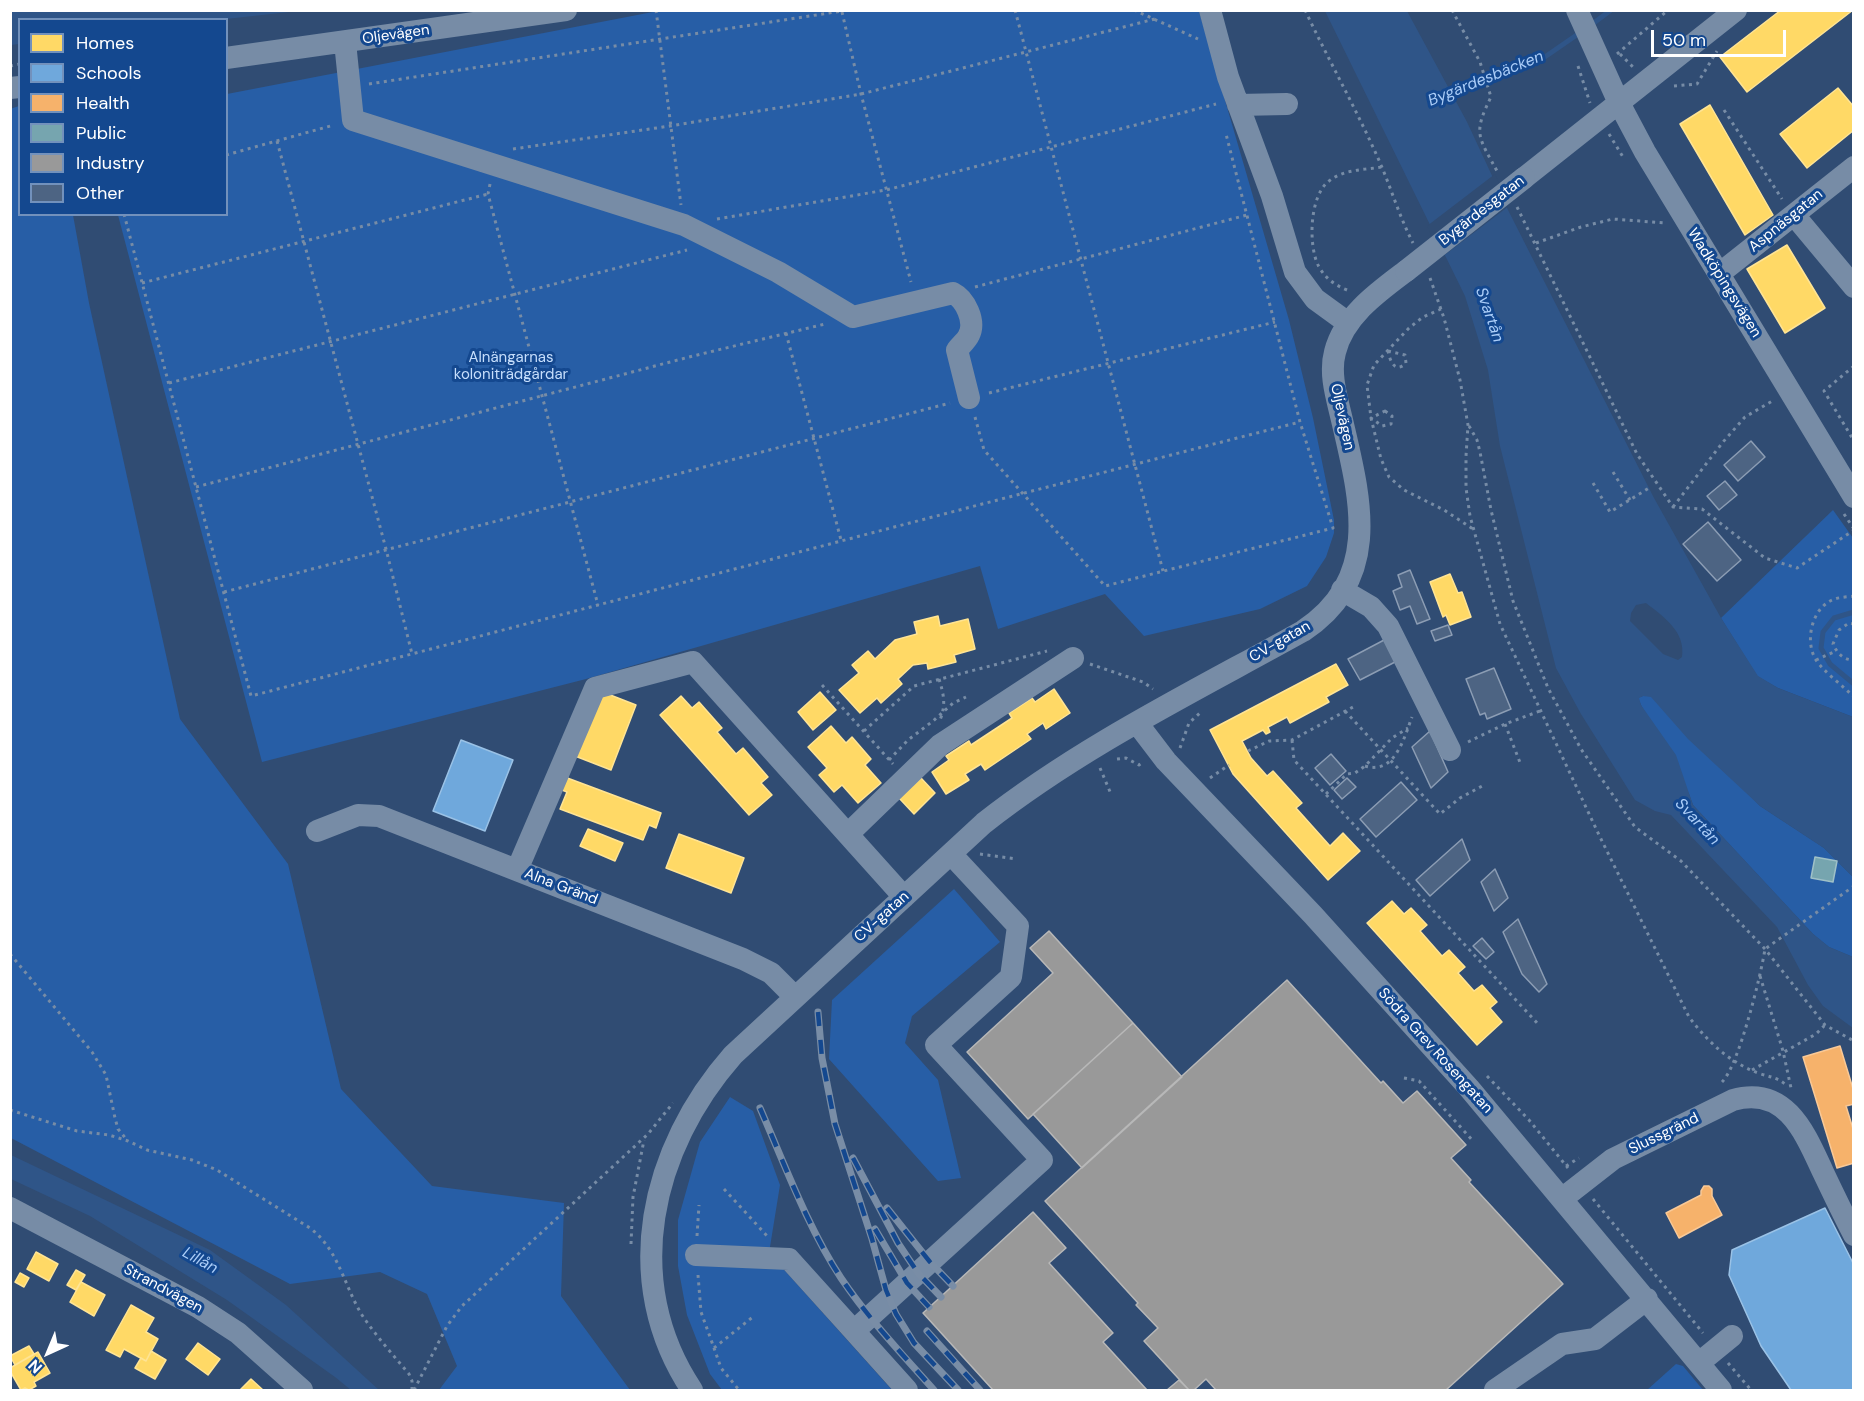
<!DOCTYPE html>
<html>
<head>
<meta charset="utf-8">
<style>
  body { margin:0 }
  #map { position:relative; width:1864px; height:1401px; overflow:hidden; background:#304c73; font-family:"DM Sans",sans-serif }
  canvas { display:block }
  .frame { position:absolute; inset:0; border:12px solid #fff; pointer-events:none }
  .legend { position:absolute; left:18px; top:18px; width:210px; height:198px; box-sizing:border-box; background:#14488f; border:2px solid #7291bc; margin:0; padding:8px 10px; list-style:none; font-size:18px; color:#fff }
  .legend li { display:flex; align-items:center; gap:12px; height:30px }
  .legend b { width:30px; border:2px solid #7291bc }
  .north { position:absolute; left:18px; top:1323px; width:60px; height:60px; -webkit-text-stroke:4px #14488f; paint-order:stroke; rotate:224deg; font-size:16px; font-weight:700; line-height:24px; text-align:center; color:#fff }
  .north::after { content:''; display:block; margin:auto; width:21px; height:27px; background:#fff; clip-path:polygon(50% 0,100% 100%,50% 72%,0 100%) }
  .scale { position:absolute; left:1651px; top:30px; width:135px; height:27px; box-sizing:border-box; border:3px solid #fff; border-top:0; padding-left:8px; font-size:18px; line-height:21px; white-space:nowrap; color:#fff; -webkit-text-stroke:4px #14488f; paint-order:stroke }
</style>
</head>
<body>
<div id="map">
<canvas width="1864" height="1401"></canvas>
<div class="frame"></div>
<ul class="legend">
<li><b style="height:16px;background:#ffd966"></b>Homes</li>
<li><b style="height:16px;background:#6fa8dc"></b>Schools</li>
<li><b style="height:16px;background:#f6b26b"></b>Health</li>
<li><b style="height:16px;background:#76a5af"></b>Public</li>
<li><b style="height:16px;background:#999"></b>Industry</li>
<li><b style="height:16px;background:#4d6483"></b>Other</li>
</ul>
<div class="north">N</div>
<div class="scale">50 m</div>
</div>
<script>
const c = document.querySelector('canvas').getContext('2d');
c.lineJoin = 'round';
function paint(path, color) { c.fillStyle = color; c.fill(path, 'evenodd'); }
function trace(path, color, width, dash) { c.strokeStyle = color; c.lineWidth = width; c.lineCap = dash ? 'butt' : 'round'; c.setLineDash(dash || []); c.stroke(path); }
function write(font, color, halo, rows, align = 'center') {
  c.font = font + ' "DM Sans",sans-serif'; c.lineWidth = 6; c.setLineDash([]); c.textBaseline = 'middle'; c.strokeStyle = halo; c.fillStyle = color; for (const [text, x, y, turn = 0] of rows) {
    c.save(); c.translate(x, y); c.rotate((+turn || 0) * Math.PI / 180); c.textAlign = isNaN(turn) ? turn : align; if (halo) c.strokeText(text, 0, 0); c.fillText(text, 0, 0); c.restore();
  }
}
const green = new Path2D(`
  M658 11H1199L1289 320 1313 418 1334 520V533L1326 557 1307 586 1260 609 1144 636 1105 594 998 629 980 566 586 679 262 762 118 215 226 214 227 94Z
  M19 106 20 214 73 215 89 303 180 719 288 864 341 1089 432 1186 564 1203 561 1296 630 1390H439L457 1366 427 1294 380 1272 290 1284 11 1138 10 109Z
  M1833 510 1853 538V717L1778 688 1757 676 1721 618Z
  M1643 696H1651L1760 806 1824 848 1853 877V957L1829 947 1813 934 1693 805 1689 794 1641 705 1638 698Z
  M954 889 1000 942 912 1016 905 1043 938 1080 961 1178 938 1181 829 1059 832 1000Z
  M730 1097 753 1111 780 1185 769 1253 892 1390H722L710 1374 687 1315 678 1266V1220L700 1142Z
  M1676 1364 1683 1366 1703 1390H1647Z`);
const water = new Path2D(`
  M10 11 11 10 298 11 217 20H20L19 44 11 45Z
  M1325 11H1407L1467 122 1508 210 1654 498 1721 618 1758 676 1778 688 1853 717V877L1824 848 1760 806 1688 739 1651 697 1643 696 1639 698 1641 705 1676 755 1693 805 1813 934 1829 947 1853 957V1028L1823 1006 1808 985 1777 927 1671 815 1655 811 1635 800 1581 714 1556 668 1500 446 1488 370 1465 296ZM1646 603C1664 617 1686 632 1682 657L1678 660 1663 654 1630 621 1631 613 1636 605Z
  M11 1155 210 1250 286 1305 379 1390H351L335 1377 227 1300 90 1216 11 1179Z`);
const pier = new Path2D(`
  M1495 174 1509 206 1442 257 1427 226Z`);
const homes = new Path2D(`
  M1781 10H1853L1747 92 1720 57Z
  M1838 88 1854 107V130L1807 168 1780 134Z
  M1710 105 1773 215 1745 235 1680 124Z
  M1787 245 1825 308 1785 333 1747 269Z
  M1450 574 1458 593 1462 592 1471 617 1450 625 1446 615 1443 617 1430 582Z
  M938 616 940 626 968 619 975 649 954 655 956 662 928 669 927 663 913 665 898 679 902 684 881 703 877 698 860 713 839 690 859 673 852 665 868 651 875 659 895 640 917 634 914 622Z
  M1336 664 1348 685 1326 697 1329 702 1290 723 1287 717 1268 727 1270 732 1266 734 1263 730 1242 741 1251 758 1267 776 1273 771 1302 803 1296 808 1330 846 1343 833 1360 851 1328 880 1233 774 1210 730Z
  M1054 689 1070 713 1046 729 1043 723 1027 734 1031 739 985 770 981 764 965 774 969 780 946 794 932 772 949 760 946 756 969 741 971 745 1012 718 1009 713 1032 698 1035 702Z
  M600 691 636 705 611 770 575 756Z
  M820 692 836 710 813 730 798 712Z
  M681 696 692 708 699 702 722 728 717 732 736 754 743 748 768 777 761 783 772 795 749 815 660 715Z
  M831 726 846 743 852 737 871 759 865 765 881 783 858 803 842 785 834 792 819 775 827 768 808 747Z
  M562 776 661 813 656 828 649 825 643 840 560 809 567 792 557 788Z
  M921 778 935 793 914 814 899 798Z
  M588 829 623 843 615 861 580 846Z
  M679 834 744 858 731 893 666 868Z
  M1392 901 1404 914 1411 908 1427 925 1420 931 1442 956 1449 950 1465 967 1458 973 1474 991 1482 985 1497 1002 1490 1008 1502 1022 1477 1045 1367 923Z
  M36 1252 58 1264 49 1281 27 1269Z
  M76 1270 85 1275 76 1290 67 1285Z
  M20 1273 29 1278 24 1287 15 1282Z
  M81 1282 105 1295 94 1316 70 1302Z
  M131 1305 154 1318 146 1332 158 1339 146 1361 124 1349 120 1357 106 1350Z
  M198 1343 220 1359 208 1375 186 1359Z
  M29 1346 34 1354 15 1365 10 1356Z
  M151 1351 166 1360 155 1379 135 1368 141 1358 146 1361Z
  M38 1352 50 1373 34 1382 36 1386 29 1390 25 1388 21 1390 10 1371V1368Z
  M251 1379 263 1390H240Z`);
const schools = new Path2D(`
  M461 740 513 760 485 831 433 811Z
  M1825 1208 1854 1265V1390H1791L1761 1346 1729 1275 1732 1250Z`);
const health = new Path2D(`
  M1840 1046 1854 1092V1104L1846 1106 1854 1132V1163L1837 1168 1803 1057Z
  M1704 1186H1709L1712 1189V1196L1722 1215 1679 1238 1666 1213 1701 1195V1191Z`);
const public = new Path2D(`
  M1815 857 1837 861 1833 882 1811 878Z`);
const industry = new Path2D(`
  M1049 931 1133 1023 1028 1119 967 1052 1053 973 1030 948Z
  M1287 980 1381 1083 1383 1081 1403 1103 1417 1091 1466 1145 1451 1158 1471 1180 1469 1182 1563 1284 1446 1390H1216L1206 1379 1194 1390H1189L1144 1341 1158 1328 1136 1305 1138 1303 1045 1201Z
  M1133 1023 1182 1077 1082 1168 1033 1114Z
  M1033 1212 1066 1248 1049 1263 1113 1333 1103 1342 1147 1390H993L923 1313Z
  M1179 1380 1189 1390H1167Z`);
const stream = new Path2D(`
  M1591 25 1611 10
  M1446 95 1539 61 1581 32
  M1854 612 1834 618 1823 632 1821 648 1830 664 1854 684`);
const building = new Path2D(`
  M1751 441 1765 457 1738 481 1724 465Z
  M1725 481 1737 495 1719 510 1707 496Z
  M1708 522 1741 560 1717 581 1683 544Z
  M1410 570 1430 619 1417 624 1410 606 1400 610 1393 591 1402 587 1398 575Z
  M1448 625 1452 635 1435 641 1431 631Z
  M1386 639 1397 661 1360 680 1348 659Z
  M1494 668 1511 709 1487 719 1485 713 1480 715 1466 679Z
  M1430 731 1448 772 1431 788 1412 747Z
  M1331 754 1346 771 1330 785 1315 768Z
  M1347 778 1356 787 1342 799 1334 790Z
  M1401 782 1417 800 1376 837 1360 819Z
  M1462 839 1470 860 1430 896 1416 880Z
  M1495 869 1508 898 1494 911 1481 882Z
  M1518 919 1547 984 1539 992 1522 974 1503 932Z
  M1482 938 1494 952 1486 959 1473 946Z`);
const path = new Path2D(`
  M656 10 681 205
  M1015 10 1163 571
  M1134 10 1198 39
  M1305 10C1330 63 1358 112 1381 165 1392 191 1400 218 1413 243
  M1452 10 1480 62 1491 97C1472 135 1479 137 1498 173
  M842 12 861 94 911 282
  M1617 54 1668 10
  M1620 54 1634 68
  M10 66 20 64
  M1578 66 1590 103
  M369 84 842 11
  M1674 86 1697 84 1717 51
  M1724 110 1782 199
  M1609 134 1623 157
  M277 141 386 549 412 654
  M513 149 670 126 861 94 1155 19
  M226 155 334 125
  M490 184 488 194 598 605
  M1517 207 1637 454 1673 507 1702 509 1765 558 1797 568 1854 530
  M124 214 251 696C601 605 950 511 1300 422
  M717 219 886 190 1216 104
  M1536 243 1581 227 1613 219 1665 223
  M1430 278 1444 318 1460 380 1468 425 1466 456V488L1470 516 1500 624 1599 835 1689 1017C1707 1041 1729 1062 1758 1073 1769 1077 1778 1077 1787 1086
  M142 283 488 194
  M975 287 1247 215
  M1347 290C1335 285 1326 279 1319 267 1308 247 1309 196 1329 181 1344 169 1364 170 1382 167
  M1441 309 1423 317 1409 328 1374 365 1367 385 1371 418 1381 459 1389 477 1404 490 1444 510 1473 529
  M786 333 841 540
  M1388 351 1405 355 1406 363C1395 374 1390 361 1388 351Z
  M1854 366 1824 391 1854 441
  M169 383 687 250
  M989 393 1275 322
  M1385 411 1392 416 1391 424 1382 426 1371 418Z
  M975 417 984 450 1105 586 1333 528 1300 422 1226 134
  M1469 426 1477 440 1480 452 1491 510 1513 601 1548 688 1581 749 1635 827 1681 861 1765 949 1825 1025 1854 1041
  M1613 472 1630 500
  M1593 483 1610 512 1649 488
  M196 487 693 356 825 324
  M1673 507 1723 442 1745 417 1774 400
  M1844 514 1854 529
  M224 592 950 403
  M1854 596C1848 597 1840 597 1835 599 1812 606 1804 641 1816 660 1823 671 1844 687 1854 697
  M1854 624 1849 623 1839 630 1833 644C1837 653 1843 660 1854 660
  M1816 660 1836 651
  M1090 664 1143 682 1153 689
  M939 679C944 695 946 705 940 720
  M822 685 893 764
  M1345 711 1440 814 1460 798 1484 785
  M1505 724 1521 765
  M864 731 914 686 1047 651
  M1292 740 1294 760 1538 1024
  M1468 742 1505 724 1540 711
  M1180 748 1189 723 1202 711
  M1248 751 1269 741 1292 740 1353 707
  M1117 759 1126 758 1139 765 1142 763
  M889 760 908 740 933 721 953 703 966 697
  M1365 766C1395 775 1404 738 1412 717
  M1100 768 1111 794
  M1210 778 1229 765
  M1326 794 1347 774 1355 773 1365 766 1392 738 1408 728
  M980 854 1017 859
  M10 954 92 1052 106 1075 115 1118 118 1129 127 1140
  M1760 976 1783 1051 1791 1088
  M1752 1070 1816 1034 1824 1026
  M1487 1076 1529 1120 1568 1168
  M1404 1078 1419 1081 1474 1142
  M1722 1082C1739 1065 1761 975 1765 949L1854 886
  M10 1110 77 1131 109 1135 128 1141 147 1150 192 1160 217 1170 310 1228C339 1250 344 1286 362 1315 376 1336 393 1355 409 1374L412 1381V1390
  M1566 1166 1579 1158
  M724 1189 769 1238
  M1593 1199 1703 1333
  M697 1236 699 1205
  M631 1244 633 1197 644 1140
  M698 1275 701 1312 714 1348 721 1368 739 1390
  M714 1348 754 1316
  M1728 1363 1751 1390
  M414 1390 447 1326 462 1306 648 1134 673 1103`);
const minor = new Path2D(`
  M1210 10 1228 77 1272 196 1295 272 1315 299 1348 323
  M1577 10 1619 103 1645 152 1854 497
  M345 42 353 120 684 225 778 272 853 317 953 293C965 299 976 321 969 335 967 340 960 346 957 350L969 398
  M226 58 566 10
  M10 88 20 87
  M1238 105 1287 104
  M1524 178 1736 10
  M1794 215 1854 287
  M1719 274 1854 167
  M1342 590 1371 607 1388 626 1450 750
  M1137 723 1166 761 1313 915 1469 1088 1721 1390
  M317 831 358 815 379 816 743 959 771 973 795 997
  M848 834 940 745 1073 658
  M517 870 595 688 693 662 904 897
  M1563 1198 1613 1159 1733 1100C1786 1085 1805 1133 1823 1172 1833 1193 1843 1214 1854 1235
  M10 1208 198 1307 238 1333 302 1390
  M696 1255 789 1259 854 1331
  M1699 1363 1732 1336
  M692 1390C619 1281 651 1148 733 1055L984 823C1082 746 1195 691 1303 631 1383 578 1360 498 1342 420 1337 398 1329 374 1335 352 1344 316 1378 292 1406 271
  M907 1390 854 1331 1042 1160 936 1045 1011 977 1018 926 951 854
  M1495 1390 1562 1344 1595 1339 1647 1299`);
const rail = new Path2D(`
  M818 1012 822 1058 835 1124 872 1239 886 1290 896 1314 914 1343 958 1390
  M760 1108C784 1163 808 1228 841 1278 868 1318 902 1354 934 1390
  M853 1158 898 1243 918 1273 941 1297
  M887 1208 930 1262 953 1286
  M875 1229 907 1283 929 1307
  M927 1331 980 1390`);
const minorBridge = new Path2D(`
  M1406 271 1524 178`);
const streetNames = [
  ["Oljevägen",396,35,-8],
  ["Bygärdesgatan",1482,211,-38],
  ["Aspnäsgatan",1786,221,-39],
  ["Wadköpingsvägen",1724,283,58],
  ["Oljevägen",1342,417,78],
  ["CV-gatan",1280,642,-30],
  ["Alna Gränd",561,887,21],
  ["CV-gatan",882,917,-42],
  ["Södra Grev Rosengatan",1435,1051,48],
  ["Slussgränd",1664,1134,-26],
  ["Strandvägen",163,1289,28]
];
const parkNames = [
  ["Alnängarnas",511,358],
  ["koloniträdgårdar",511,375]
];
const waterNames = [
  ["Bygärdesbäcken",1486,79,-22],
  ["Svartån",1489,315,71],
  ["Svartån",1697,822,47],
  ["Lillån",200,1261,29]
];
paint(green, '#275ea6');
paint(water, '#2f5588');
paint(pier, '#304c73');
paint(homes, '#ffd966');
trace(homes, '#ffe494', 1.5);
paint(schools, '#6fa8dc');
trace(schools, '#9ac2e6', 1.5);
paint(health, '#f6b26b');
trace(health, '#f9c997', 1.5);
paint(public, '#76a5af');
trace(public, '#9fc0c7', 1.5);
paint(industry, '#999');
trace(industry, '#b8b8b8', 1.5);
trace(stream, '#2f5588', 5);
paint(building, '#4d6483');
trace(building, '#8c9db4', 1.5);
trace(path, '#778ca6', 3, [3, 4.5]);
trace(minor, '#778ca6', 22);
trace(rail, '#798da6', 7);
trace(rail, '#14488f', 4.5, [14]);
trace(minorBridge, '#778ca6', 22);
write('15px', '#fff', '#14488f', streetNames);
write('15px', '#c6defc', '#14488f', parkNames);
write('italic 16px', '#abcdf8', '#14488f', waterNames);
</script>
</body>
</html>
